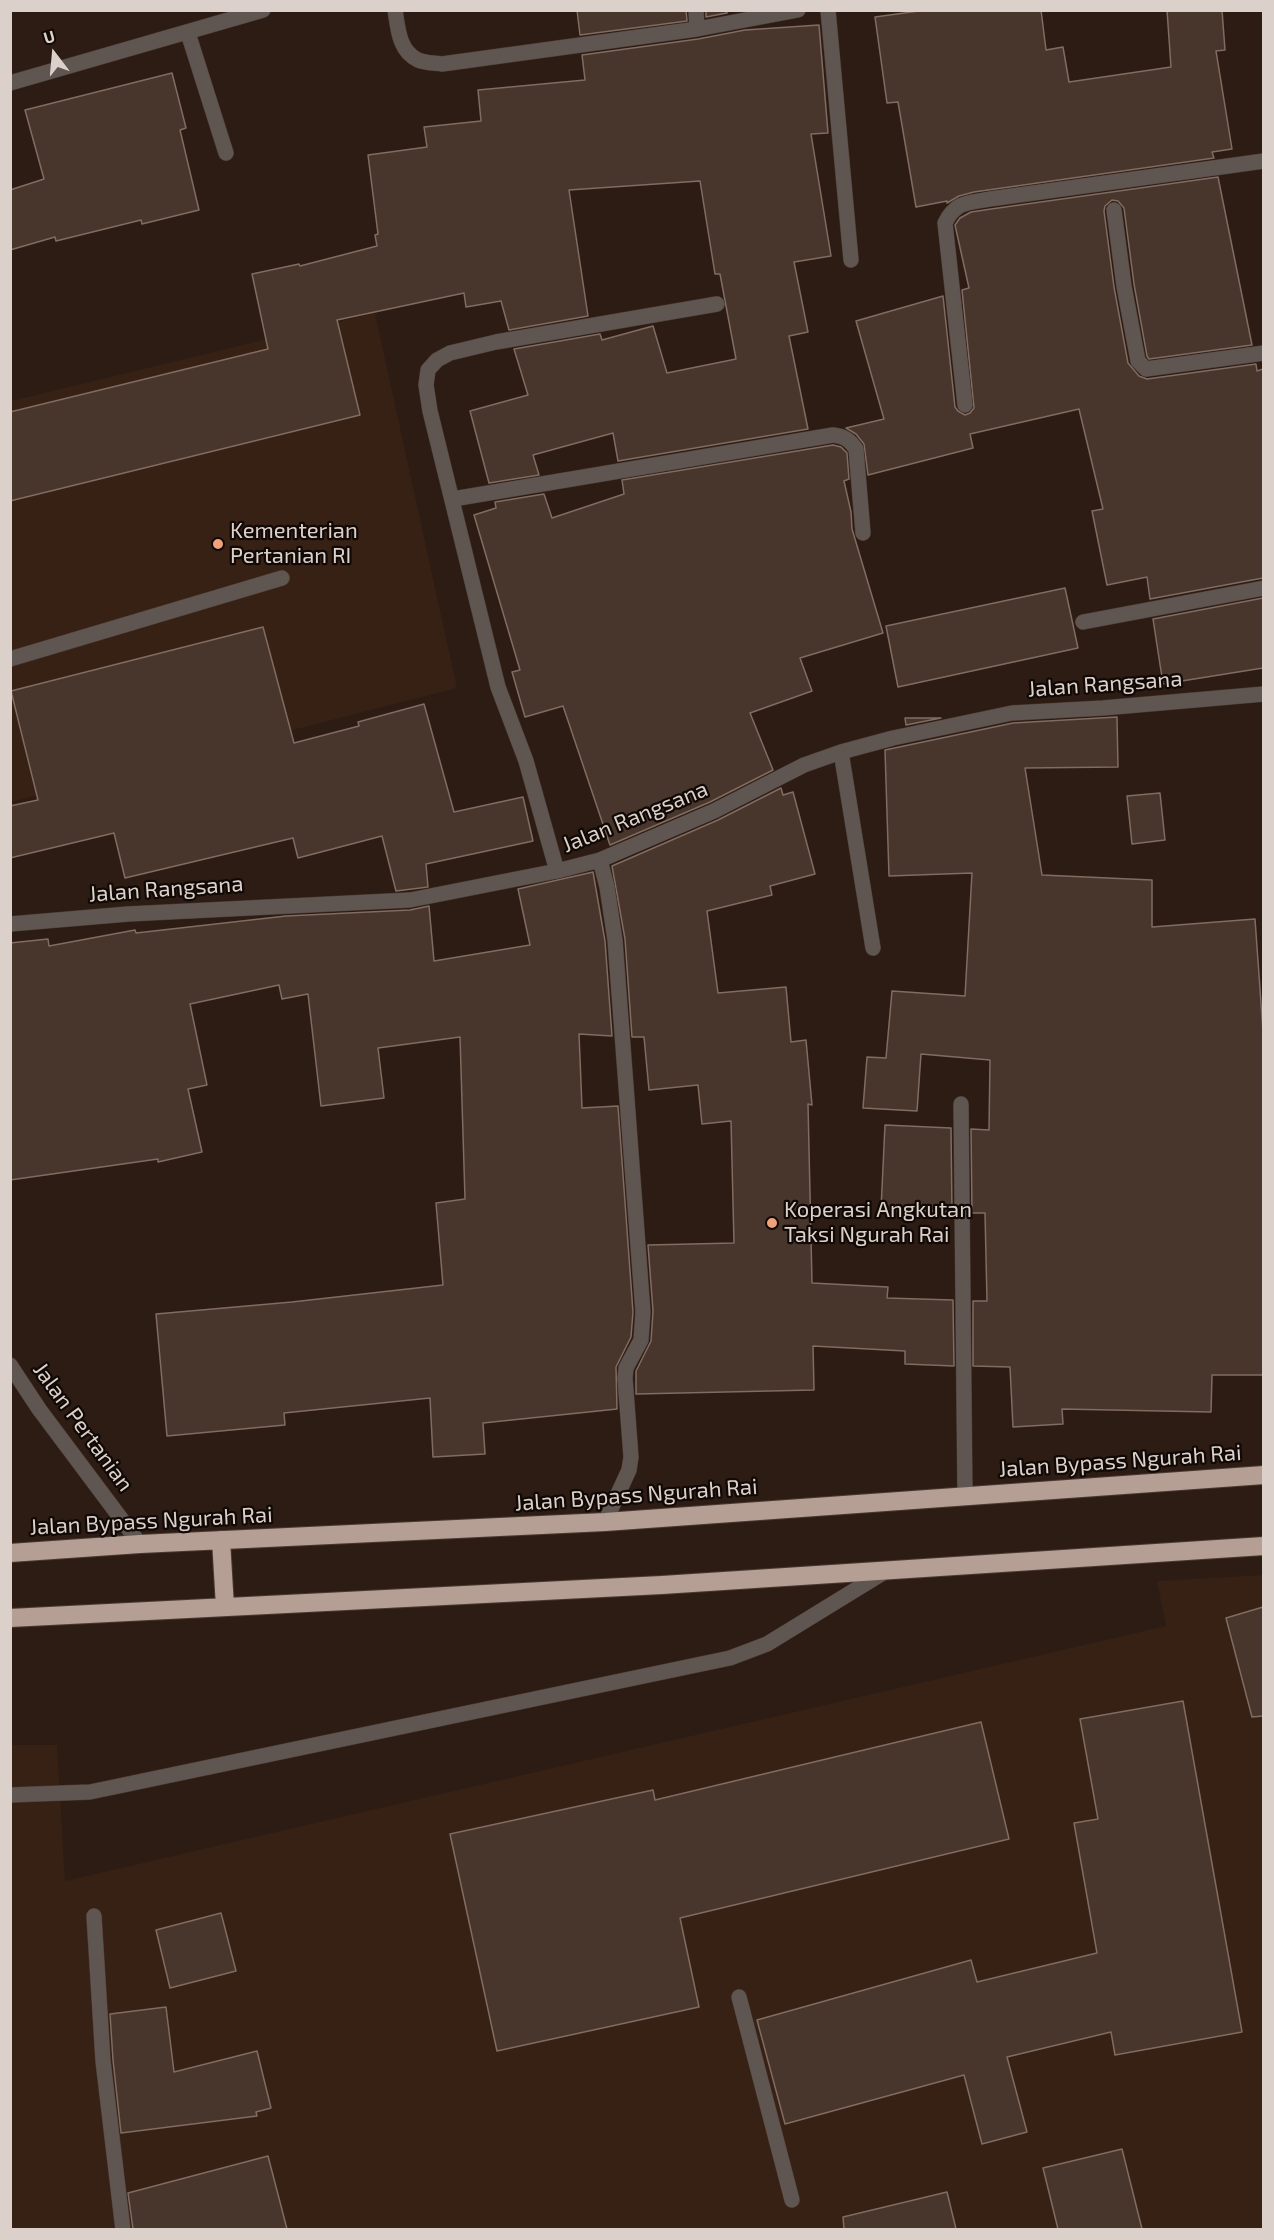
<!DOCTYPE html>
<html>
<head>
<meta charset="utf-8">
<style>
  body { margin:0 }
  #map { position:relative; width:1274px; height:2240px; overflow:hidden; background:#2d1c14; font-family:"Exo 2",sans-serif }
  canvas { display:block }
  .frame { position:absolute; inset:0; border:12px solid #dcd0ca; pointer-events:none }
  .north { position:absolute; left:24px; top:24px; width:60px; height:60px; -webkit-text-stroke:4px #100906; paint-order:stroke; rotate:344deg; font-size:16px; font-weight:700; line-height:24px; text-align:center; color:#dcd0ca }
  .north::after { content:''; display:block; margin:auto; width:21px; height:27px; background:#dcd0ca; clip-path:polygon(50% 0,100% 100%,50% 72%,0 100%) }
</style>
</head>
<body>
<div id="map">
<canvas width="1274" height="2240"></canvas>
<div class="frame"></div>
<div class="north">U</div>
</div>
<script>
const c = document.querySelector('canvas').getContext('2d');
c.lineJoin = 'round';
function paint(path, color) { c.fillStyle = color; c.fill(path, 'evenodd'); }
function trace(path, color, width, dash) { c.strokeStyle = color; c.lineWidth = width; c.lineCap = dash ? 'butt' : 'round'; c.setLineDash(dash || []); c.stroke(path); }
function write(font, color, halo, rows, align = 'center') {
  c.font = font + ' "Exo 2",sans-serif'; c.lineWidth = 4.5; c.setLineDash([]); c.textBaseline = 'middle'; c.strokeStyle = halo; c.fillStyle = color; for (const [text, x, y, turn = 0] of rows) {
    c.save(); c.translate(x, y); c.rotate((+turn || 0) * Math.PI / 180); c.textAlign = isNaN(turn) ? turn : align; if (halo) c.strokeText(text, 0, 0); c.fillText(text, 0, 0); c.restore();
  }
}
const built = new Path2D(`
  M375 313 457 688 11 802V401Z
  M1263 1575V2229L11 2230V1745H57L65 1881 1166 1626 1157 1581Z`);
const building = new Path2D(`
  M577 10H686L687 21 580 35Z
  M706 10H727V13L706 17Z
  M926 10H1041L1046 50 1063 47 1069 82 1171 67 1167 10H1222L1225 50 1216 51 1232 149 1212 152 1214 158 974 192 959 196 947 203V201L916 207 898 102 887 103 875 17Z
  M819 25 828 133 811 134 831 256 794 262 808 332 789 336 808 429 618 461 613 433 533 455 539 475 489 483 470 411 528 395 514 349 600 334 602 340 653 326 667 373 736 359 720 274H715L700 181 569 190 588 316 509 330 501 301 466 307 464 293 337 320 360 415 10 501V412L268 349 252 274 299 264 300 266 377 246 375 235 378 234 368 155 427 147 424 127 481 121 478 90 585 80 582 55 698 39 745 30Z
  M172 73 186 128 180 130 199 210 142 224 141 220 56 241 55 237 10 250V190L44 179 25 110Z
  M1218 177 1252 345 1149 359 1147 356 1134 284 1124 208 1118 201 1112 200 1105 206 1104 211 1114 287 1128 363 1139 376 1147 379 1256 364 1257 371 1263 369V578L1150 599 1147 577 1107 585 1092 511 1103 509 1079 409 970 434 973 448 868 475 864 444 856 434 846 428 884 419 856 321 943 296 955 407 958 411 965 415 970 413 974 408 962 290 969 288 955 225 960 218 971 212 991 209Z
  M833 445 841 447 847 453 849 479 844 481 851 512 852 529 883 633 800 658 812 691 750 713 773 770 710 802 610 845 563 706 525 717 512 672 520 670 474 515 496 508 495 502 544 494 552 518 624 494 622 480Z
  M1065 588 1078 648 898 687 886 626Z
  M1263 598V668L1163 684 1153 619Z
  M263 627 294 743 359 726 358 722 424 704 454 812 523 797 533 841 426 864 428 887 396 891 382 836 298 858 293 838 125 878 114 833 10 858V806L38 800 11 691Z
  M1117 717 1118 767 1025 768 1042 875 1152 880V927L1255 919 1263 1031V1375H1212L1211 1412 1062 1409 1063 1424 1013 1427 1010 1367 973 1366V1301H987L985 1213H972L971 1129 989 1130 990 1060 921 1054 917 1111 863 1108 867 1057 886 1058 892 991 965 996 972 873 889 876 885 750 1013 723Z
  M905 718H941L906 725Z
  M781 788 783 795 793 792 815 874 770 886 772 895 707 911 718 993 786 987 791 1042 806 1040 812 1105 808 1104 812 1283 888 1287 887 1298 953 1300 954 1366 905 1364V1351L813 1346 814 1390 636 1394V1371L651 1341 653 1311 648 1245 734 1243 731 1121 702 1124 698 1085 649 1090 644 1037H632L625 939 612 866 718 820Z
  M1160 793 1165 840 1132 844 1127 796Z
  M593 872 605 941 612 1036 579 1034 582 1108 618 1106 633 1312 631 1337 616 1367 617 1409 483 1423 485 1454 433 1457 430 1398 284 1413 285 1425 167 1436 156 1314 292 1302 443 1285 436 1203 465 1199 460 1037 378 1048 384 1098 321 1106 308 994 282 999 279 985 190 1004 207 1085 188 1089 202 1152 158 1162V1159L10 1180V943L48 939 49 946 135 930 136 933 286 916 410 910 429 906 434 961 530 945 518 889Z
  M885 1125 951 1128 952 1212 881 1209Z
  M1263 1607V1716L1252 1717 1226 1618Z
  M1183 1701 1242 2032 1115 2055 1111 2032 1007 2057 1027 2132 982 2144 964 2075 785 2124 757 2020 971 1960 977 1982 1097 1953 1074 1823 1098 1819 1080 1719Z
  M981 1722 1009 1839 680 1918 699 2007 497 2051 450 1834 653 1790 655 1800Z
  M221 1913 236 1971 170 1988 156 1930Z
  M166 2007 174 2072 257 2051 271 2108 256 2112 257 2116 121 2133 113 2060 110 2014Z
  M1122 2149 1142 2229H1058L1043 2168Z
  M268 2156 287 2229H133L128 2193Z
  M947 2192 956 2229H844L843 2217Z`);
const lane = new Path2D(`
  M10 659 282 578
  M10 1795 90 1792 730 1658 767 1644 886 1571
  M94 1916 103 2061 123 2230
  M739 1997 792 2200`);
const street = new Path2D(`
  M395 10C398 29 399 51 418 60 425 63 435 63 442 64L697 29 798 10
  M696 10 697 29
  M828 10 851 260
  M188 33 226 153
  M10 83 263 10
  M1114 210 1124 286 1138 361 1146 369 1264 353
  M965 405 945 223C956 201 968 203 990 199L1264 161
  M453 499 833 435C844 436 850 440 856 449L863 533
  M1083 622 1264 588
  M841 752 873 948
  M600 860 607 887 615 940 643 1312 641 1340 626 1368 625 1378 631 1457 629 1470 605 1522
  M557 871 526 761 498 687 430 411 426 385 428 370 437 360 450 353 496 342 717 304
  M10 924 128 914 410 900 557 871 600 860 714 811 804 765 841 752 893 738 1012 713 1103 708 1264 694
  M961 1104 965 1496
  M10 1365 39 1409 140 1544`);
const highway = new Path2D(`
  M221 1540 225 1607
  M10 1553 140 1544 605 1522 1264 1475
  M10 1618 662 1585 1264 1546`);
const markers = [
  [218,544,6,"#f0a27a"],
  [772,1223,6,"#f0a27a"]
];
const poiNames = [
  ["Kementerian",230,531],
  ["Pertanian RI",230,556],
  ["Koperasi Angkutan",784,1210],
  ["Taksi Ngurah Rai",784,1235]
];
const streetNames = [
  ["Jalan Rangsana",1105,684,-4],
  ["Jalan Rangsana",635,817,-22],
  ["Jalan Rangsana",166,889,-4],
  ["Jalan Pertanian",83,1427,54],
  ["Jalan Bypass Ngurah Rai",1120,1461,-4],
  ["Jalan Bypass Ngurah Rai",636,1495,-4],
  ["Jalan Bypass Ngurah Rai",151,1521,-3]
];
paint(built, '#372014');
paint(building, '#48352c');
trace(building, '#816c62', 1.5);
trace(lane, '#493931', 16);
trace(street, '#493931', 16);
trace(highway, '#493931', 20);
trace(lane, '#5f5551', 15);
trace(street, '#5f5551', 15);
trace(highway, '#b59e93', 18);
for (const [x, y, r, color] of markers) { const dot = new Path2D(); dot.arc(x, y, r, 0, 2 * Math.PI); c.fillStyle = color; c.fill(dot); trace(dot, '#100906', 2); }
write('22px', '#dcd0ca', '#100906', poiNames, 'left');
write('22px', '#dcd0ca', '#100906', streetNames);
</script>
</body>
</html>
